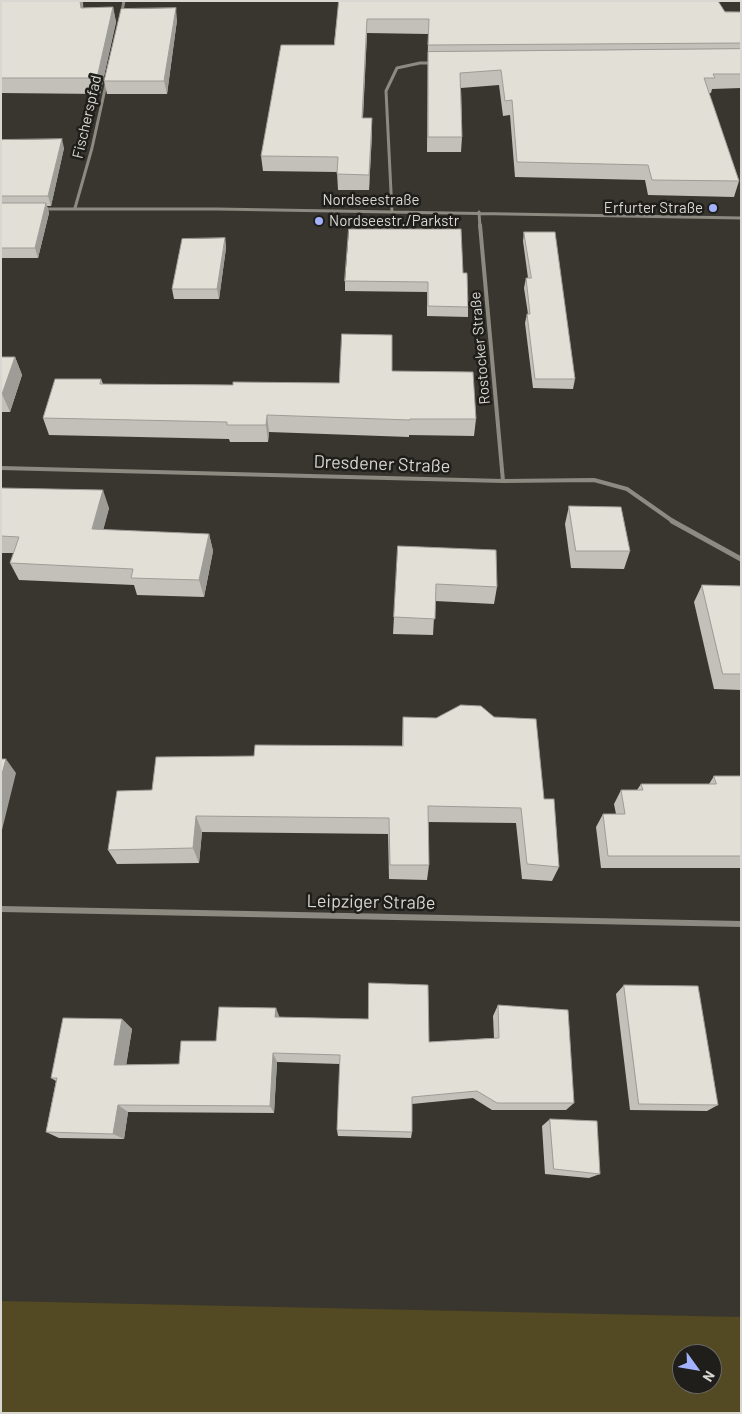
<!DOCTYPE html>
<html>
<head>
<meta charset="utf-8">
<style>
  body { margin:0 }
  #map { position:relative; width:742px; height:1414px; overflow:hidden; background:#38362f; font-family:Barlow,sans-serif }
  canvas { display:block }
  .frame { position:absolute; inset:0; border:2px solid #d8d7d2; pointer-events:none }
  .north { position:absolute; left:672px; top:1344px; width:50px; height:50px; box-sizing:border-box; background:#1f1e1a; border:1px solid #696864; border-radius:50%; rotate:122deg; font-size:14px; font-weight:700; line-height:20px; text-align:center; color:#d8d7d2 }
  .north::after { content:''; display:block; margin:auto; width:18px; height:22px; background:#a3b2fd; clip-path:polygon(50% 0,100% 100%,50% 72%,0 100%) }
</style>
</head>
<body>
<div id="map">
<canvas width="742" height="1414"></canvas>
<div class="frame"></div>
<div class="north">N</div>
</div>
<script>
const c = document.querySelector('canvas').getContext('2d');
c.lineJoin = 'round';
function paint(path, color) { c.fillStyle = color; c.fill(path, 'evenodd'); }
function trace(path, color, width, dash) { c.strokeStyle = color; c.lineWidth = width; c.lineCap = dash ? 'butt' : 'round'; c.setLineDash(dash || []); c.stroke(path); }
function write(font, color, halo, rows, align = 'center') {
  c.font = font + ' Barlow,sans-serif'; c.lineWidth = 5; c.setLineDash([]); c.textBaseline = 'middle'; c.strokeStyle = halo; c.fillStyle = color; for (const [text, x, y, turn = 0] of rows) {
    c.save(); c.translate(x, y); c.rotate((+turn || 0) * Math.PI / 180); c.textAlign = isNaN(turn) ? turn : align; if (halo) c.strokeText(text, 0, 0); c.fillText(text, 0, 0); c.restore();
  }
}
const green = new Path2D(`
  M1 1301 741 1317V1413H1ZM682 1354H712V1384H682Z`);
const minorFar3 = new Path2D(`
  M121 16 124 1
  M75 208 92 148 107 80
  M42 209H217L741 218
  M392 212 386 91 397 68 420 63H433
  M479 212 480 227`);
const minorFar2 = new Path2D(`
  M480 225 503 481
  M1 468 503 481 594 480 627 489 674 522`);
const minorFar1 = new Path2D(`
  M672 521 741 559`);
const minor = new Path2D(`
  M1 909 741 924`);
const wall = new Path2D(`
  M1 1H83V8L113 7 116 22 100 94 1 93Z
  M339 1 741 12V88L712 89 711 93H709L739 181 734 197 648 195 645 180 515 177 510 115 503 116 499 85 461 88 462 137 461 152H427L428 34 367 33 363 118 372 133 369 190H338L337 172 263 171 261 156 334 45Z
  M177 20 167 94H107L104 81Z
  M1 140 64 148 51 206H47L49 213 38 258H1Z
  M524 232 575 379 573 389 533 388 525 323 527 314H528L524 288 526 278H528L523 241Z
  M225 238 226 248 219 299H174L172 289Z
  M463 273 468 307V317L427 316V292L345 291V281Z
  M1 357H15L22 375 10 412H1Z
  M392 371 476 419 474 436 409 435V437L269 432 268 442H230L229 439 49 435 43 418 101 379 103 384 233 385 339 383Z
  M1 488 109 508 103 530 209 534 213 551 204 597 137 595 134 585 19 580 10 563 14 553H1Z
  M569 506 630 551 624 569 571 568 565 524Z
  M398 546 497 587 494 604 435 601 433 635 393 634Z
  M702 585 741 586V690L714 689 694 602Z
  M403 717 544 799 559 867 552 881 522 879 516 823 428 822 429 865 427 880 389 879 388 834 202 832 199 863 117 864 108 850 152 790 254 756 402 746Z
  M714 776H741V868H601L596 827 603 814H616L614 804 621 790H637L641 784H709Z
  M624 985 718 1105 707 1111 630 1110 616 994Z
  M498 1005 574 1103 566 1110H492L473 1098 412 1104V1132L411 1138 338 1136 337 1130 340 1064 277 1062 274 1113 128 1112 124 1139 59 1138 46 1132 56 1081 51 1078 122 1019 132 1029 126 1065 179 1064 216 1041 279 1017 429 1042 494 1038 493 1016Z
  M550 1119 600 1174 589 1178 545 1174 542 1126Z`);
const shadedWall = new Path2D(`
  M80 1H83L84 23 81 8Z
  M113 7 116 22 100 94 97 78Z
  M176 8 177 20 167 94 164 81Z
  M367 19V33L362 133V118Z
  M372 118V133L369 190V175Z
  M62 139 64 148 51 206 48 196Z
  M46 203 49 213 38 258 35 248Z
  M225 238 226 248 219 299 217 289Z
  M15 357 22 375 10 412 2 394Z
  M267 415 269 432 268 442 266 425Z
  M103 490 109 508 99 546 92 529Z
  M209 534 213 551 204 597 199 580Z
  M6 759 16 773 2 830 1 829V778Z
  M196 816 202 832 199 863 193 848Z
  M276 1008 280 1018 275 1017Z
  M122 1019 132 1029 125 1073 114 1065Z
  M273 1053 277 1062 274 1113 270 1106Z
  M118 1105 128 1112 124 1139 113 1134Z`);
const building = new Path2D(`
  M1 1H80L81 8 113 7 97 78H1Z
  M339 1H718L725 12H741V43L428 45 429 19H367L362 118H372L369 175 337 174 338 157 261 156 281 45H334Z
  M176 8 164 81H104L121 9Z
  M741 49V74H713L715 78H704L739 181 652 180 648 165 517 162 512 100 505 101 501 70 460 73 462 137H428V52Z
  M62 139 48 196H1V140Z
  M1 203H46L35 248H1Z
  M349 229H461L463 273H467L468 307 428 306V282L345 281Z
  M524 232H555L575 379H535L527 314H530L526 278H531Z
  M225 238 217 289H172L182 239Z
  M342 334 392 335V371L473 372 476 419H410V420L267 415 266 425H227V422L43 418 55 379H101L100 384 233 385V382L339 383Z
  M1 357H15L2 394H1Z
  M1 488 103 490 92 529 209 534 199 580 131 578 133 569 10 563 19 537 1 536Z
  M569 506 621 507 630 551H576Z
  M398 546 496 550 497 587 436 584 435 619 394 617Z
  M702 585 741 586V674H723Z
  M461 705 481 706 494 717 536 719 544 799H554L559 867 527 864 521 808 428 806 429 865H390L389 818 196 816 193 848 108 850 117 791 152 790 156 757 254 756 255 745 403 746V717L436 718Z
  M1 759H6L1 778Z
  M714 776H741V856H608L603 814H625L621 790H643L641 784H716Z
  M369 983 428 985 429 1042 499 1038 498 1005 568 1010 574 1103H497L477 1091 412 1097V1132L337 1130 340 1055 273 1053 270 1106 118 1105 113 1134 46 1132 57 1078H51L63 1018 122 1019 114 1065 179 1064 181 1041H216L219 1007 276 1008 275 1017 368 1019Z
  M624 985 698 986 718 1105 639 1104Z
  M550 1119 597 1121 600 1174 554 1169Z`);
const markers = [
  [713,208,5,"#a3b2fd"],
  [319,221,5,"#a3b2fd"]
];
const farStreetnames = [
  ["Fischerspfad",87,117,-77],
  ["Nordseestraße",371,200],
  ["Rostocker Straße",480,348,-95]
];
const farPoinames = [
  ["Erfurter Straße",703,208],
  ["Nordseestr./Parkstr",329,221,"left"]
];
const streetNames = [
  ["Dresdener Straße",382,464,2],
  ["Leipziger Straße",371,902,1]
];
paint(green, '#534922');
trace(minorFar3, '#8c8a81', 3);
trace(minorFar2, '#8c8a81', 4);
trace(minorFar1, '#8c8a81', 5);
trace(minor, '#8c8a81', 6);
paint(wall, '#c2c0b8');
paint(shadedWall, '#9e9c96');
paint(building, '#e2dfd6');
trace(building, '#9e9c96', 1);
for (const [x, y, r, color] of markers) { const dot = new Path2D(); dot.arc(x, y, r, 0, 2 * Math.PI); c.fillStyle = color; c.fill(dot); trace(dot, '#1f1e1a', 2); }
write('15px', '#d8d7d2', '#1f1e1a', farStreetnames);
write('15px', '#d8d7d2', '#1f1e1a', farPoinames, 'right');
write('18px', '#d8d7d2', '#1f1e1a', streetNames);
</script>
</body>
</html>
